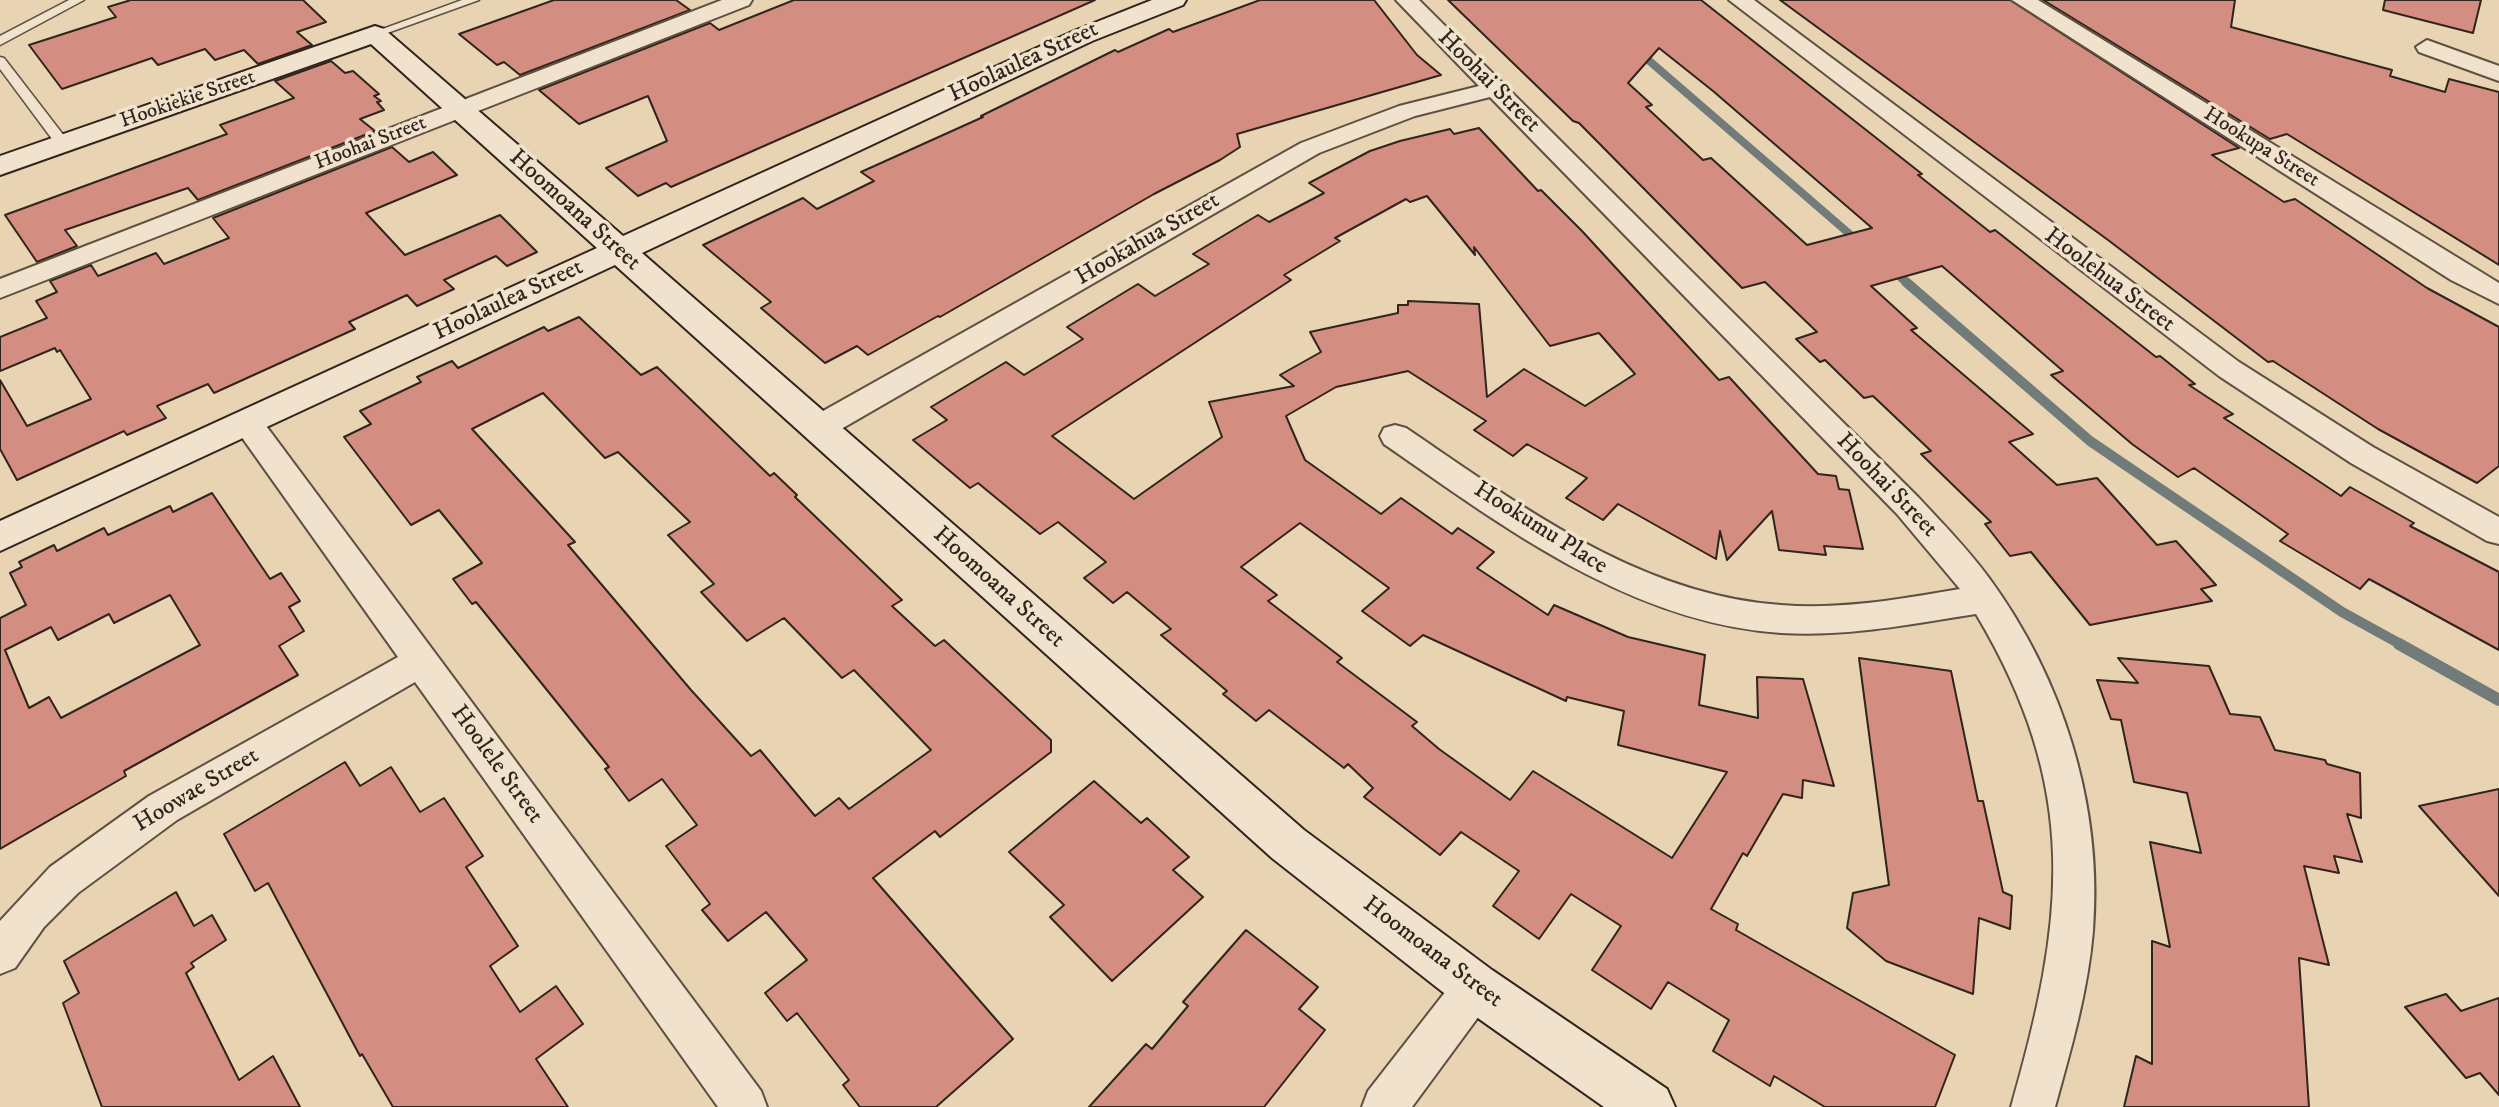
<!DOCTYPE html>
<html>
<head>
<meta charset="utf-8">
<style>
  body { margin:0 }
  canvas { display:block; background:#e8d3b2 }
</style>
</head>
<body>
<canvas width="2499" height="1107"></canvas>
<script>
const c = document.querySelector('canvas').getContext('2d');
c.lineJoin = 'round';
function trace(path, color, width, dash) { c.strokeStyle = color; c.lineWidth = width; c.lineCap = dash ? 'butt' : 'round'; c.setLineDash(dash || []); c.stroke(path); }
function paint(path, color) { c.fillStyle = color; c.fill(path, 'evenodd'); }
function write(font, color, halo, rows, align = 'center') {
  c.font = font + ' "IM FELL DW Pica",serif'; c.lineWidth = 7; c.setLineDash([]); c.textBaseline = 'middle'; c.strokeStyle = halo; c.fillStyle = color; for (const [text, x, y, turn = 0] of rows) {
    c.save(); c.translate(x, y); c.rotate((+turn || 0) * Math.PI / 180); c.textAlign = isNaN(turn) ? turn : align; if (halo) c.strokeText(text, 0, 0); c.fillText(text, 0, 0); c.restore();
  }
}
const streamFar2 = new Path2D(`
  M1639 52 1860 243
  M1891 269 1908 284`);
const streamFar1 = new Path2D(`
  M1906 282 2090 441 2342 612 2402 645`);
const stream = new Path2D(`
  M2399 644 2499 700`);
const building = new Path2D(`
  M131 0H303L326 22 297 32 312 45 258 64 244 50 215 60 205 49 158 65 152 58 62 89 29 45 116 17 108 7Z
  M554 0H676L690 10 520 75 504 62 497 65 459 34Z
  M794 0H1095L671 187 666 183 638 196 606 168 667 141 648 96 579 124 539 90 710 23 719 30Z
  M1260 0H1374L1417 55 1441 75 1237 134 1240 147 1220 160 1154 194 940 317 938 316 868 355 857 346 825 363 761 308 771 302 703 245 803 198 817 209 874 181 861 172 983 117 981 116 1115 50 1118 52 1169 29 1173 32Z
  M1448 0H1701L1922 174 1918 175 1990 232 1995 230 2156 357 2160 356 2195 384 2189 385 2233 414 2224 418 2341 496 2350 487 2414 523 2410 526 2499 572V650L2369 579 2360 589 2280 541 2288 534 2194 468 2178 477 2132 444 2051 375 2063 371 1942 266 1871 286 1917 328 1911 330 2033 434 2009 442 2057 485 2097 478 2157 545 2176 541 2216 585 2201 589 2212 601 2090 625 2031 552 2010 556 1985 524 1991 522 1921 454 1931 451 1873 396 1864 398 1825 360 1820 362 1796 339 1817 332 1765 282 1742 288 1579 123 1573 121ZM1659 48 1713 91 1872 228 1807 245 1711 158 1703 160 1646 107 1652 105 1628 83Z
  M1780 0H2010L2239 148 2212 155 2284 202 2295 199 2427 288 2499 327V466L2477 483 2378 429 2273 361 2268 362 2108 240Z
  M2043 0H2235L2231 27 2392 70 2390 76 2445 92 2449 79 2499 92V265L2287 134 2270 139Z
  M2385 0H2481L2473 33 2383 10Z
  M331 61 345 73 353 71 379 94 374 96 381 101 377 102 384 110 360 119 375 131 198 200 188 188 65 230 77 246 37 262 5 215 227 134 220 125 294 98 275 81Z
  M1479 128 1538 191 1541 190 1582 231 1719 380 1729 377 1818 474 1836 476 1839 489 1849 490 1863 549 1824 546 1826 555 1779 550 1772 511 1727 560 1720 531 1716 559 1618 504 1603 520 1566 498 1587 478 1527 444 1513 456 1474 430 1486 421 1408 371 1336 387 1286 416 1305 460 1381 514 1401 498 1452 534 1458 528 1494 552 1477 568 1548 615 1554 605 1628 637 1705 655 1699 705 1758 718 1757 677 1803 679 1834 786 1803 780 1802 798 1783 794 1747 856 1743 853 1711 909 1738 924 1736 930 1955 1055 1935 1107H1825L1774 1076 1770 1086 1713 1051 1729 1020 1668 982 1651 1009 1592 970 1621 926 1571 894 1539 939 1493 906 1519 871 1461 832 1440 855 1364 797 1373 788 1348 764 1344 768 1269 710 1256 721 1223 694 1227 691 1161 635 1171 629 1127 592 1113 603 1084 578 1106 562 1058 522 1040 534 978 483 970 488 913 440 947 420 931 407 1006 362 1024 375 1083 339 1067 327 1138 284 1155 296 1209 264 1193 254 1258 215 1269 222 1324 193 1309 183 1370 151 1400 141 1450 129 1454 134ZM1427 196 1475 255 1474 247 1550 346 1599 333 1635 374 1585 406 1524 369 1487 397 1479 304 1408 301V305H1398V313L1310 332 1321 352 1280 375 1294 386 1209 402 1222 437 1134 499 1052 436 1291 280 1284 275 1340 241 1335 238 1406 199 1410 202ZM1300 523 1389 588 1362 611 1410 646 1423 635 1566 701 1567 697 1624 711 1618 745 1727 772 1672 858 1533 771 1510 800 1439 749 1412 726 1417 722 1337 662 1342 658 1268 601 1277 595 1241 567Z
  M392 147 409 162 433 152 457 175 366 213 405 255 500 215 537 252 507 266 496 256 444 280 454 289 417 306 407 295 349 322 355 329 214 393 208 384 157 406 166 418 127 435 124 431 17 480 0 449V380L27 426 91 399 60 350 57 352 55 348 0 371V337L47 318 36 301 57 292 50 281 91 265 98 276 156 253 164 264 229 238 213 218Z
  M579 317 641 375 657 367 770 476 774 473 797 495 795 497 902 600 892 606 935 646 944 640 1051 740V752L940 837 935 831 873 878 1013 1039 936 1107H860L843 1085 849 1080 797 1013 787 1021 765 993 807 960 766 912 728 941 702 910 710 904 666 846 697 825 662 779 629 801 605 769 609 767 476 602 472 604 453 579 482 563 439 510 411 525 344 437 371 424 360 411 421 382 417 377 452 361 458 368 544 327 548 331ZM543 393 605 458 618 452 690 522 668 535 714 584 701 592 747 641 784 618 842 678 854 670 931 750 849 809 839 798 815 816 760 750 751 756 691 690 568 545 575 542 472 429Z
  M212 493 270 579 281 573 300 601 289 607 304 631 279 646 298 675 124 771 126 776 0 849V618L26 605 10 573 22 567 19 562 54 545 57 551 104 528 108 535 170 506 173 512ZM170 595 200 645 61 718 49 697 29 708 5 650 51 627 58 640 109 614 114 623Z
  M1859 658 1951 671 1978 801H1983L2003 892 2012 896 2010 929 1979 918 1973 994 1886 961 1847 928 1853 893 1889 885Z
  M2118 658 2209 666 2230 714 2260 717 2275 750 2325 760 2327 764 2360 773 2361 818 2347 814 2362 862 2334 856 2339 873 2304 866 2329 965 2299 958 2309 1107H2124L2136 1056 2152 1064V941L2170 947 2150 842 2201 853 2187 793 2134 782 2121 720 2111 719 2097 680 2138 683Z
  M345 762 360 786 391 767 420 812 444 798 483 856 466 867 518 946 490 966 520 1012 556 986 583 1024 536 1059 568 1107H393L362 1054 360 1056 268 883 255 891 224 834Z
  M1094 781 1141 823 1147 818 1189 857 1173 870 1203 897 1112 981 1050 917 1064 905 1009 852Z
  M2499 789V896L2419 806Z
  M176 892 194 926 212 915 226 940 191 963 194 967 186 973 239 1080 273 1056 300 1107H102L63 1003 79 993 64 961Z
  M1246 930 1318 987 1299 1009 1325 1030 1264 1107H1089L1146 1044 1152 1049 1188 1006 1183 1002Z
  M2446 994 2461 1011 2499 998V1095L2480 1073 2466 1078 2405 1007Z`);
const lane = new Path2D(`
  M69 0H84L0 45V36Z
  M462 0H479L379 36 369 34Z
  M0 57 4 58 68 141V147H58L0 69Z`);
const street = new Path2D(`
  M722 0H752L749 5 0 298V279Z
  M1396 0H1419L1919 498C1943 524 1968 549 1989 578 2063 679 2103 806 2093 931 2088 991 2071 1049 2055 1107H2011C2065 919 2081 790 1976 614 1912 624 1847 637 1781 633 1630 623 1504 527 1384 444L1380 436 1384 428 1395 425 1406 428C1520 505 1638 595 1781 605 1841 610 1901 599 1960 589L1897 514 1490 97 1415 116 1319 153 829 436 818 439 807 436 803 428 807 420 1301 143 1399 106 1479 86Z
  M1729 0H1754L2239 362 2373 447 2499 517V544L2487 541 2351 463 2219 376Z
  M2012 0H2038L2499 283V304L2451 280Z
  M2427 40 2499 66V81L2419 52 2416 47Z
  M247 411 258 415 761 1091 767 1107H718L415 682 177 820 78 893 44 927 15 968 0 974V921L50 867 149 796 398 657 236 429 232 422 236 415Z
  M1475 967 1490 973 1496 987 1490 1001 1412 1107H1362L1368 1091 1460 973Z`);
const secondary = new Path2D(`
  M1152 0H1186L1183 5 1092 41 642 253 1304 830 1492 970 1667 1089 1675 1107H1604L1458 1004 1272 858 615 265 0 551V521L597 248 371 44 0 175V156L375 26 384 29 623 236 1074 31Z`);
const farStreetnames = [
  ["Hookiekie Street",188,100,-19],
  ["Hoohai Street",371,144,-21],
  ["Hookupa Street",2261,148,32]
];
const streetNames = [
  ["Hoolaulea Street",1024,63,-25],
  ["Hoohai Street",1488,82,45],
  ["Hoomoana Street",574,211,42],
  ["Hookahua Street",1148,240,-30],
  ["Hoolehua Street",2109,281,37],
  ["Hoolaulea Street",509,301,-25],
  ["Hoohai Street",1886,486,46],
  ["Hookumu Place",1540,529,32],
  ["Hoomoana Street",998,588,42],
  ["Hoolele Street",496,765,54],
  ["Hoowae Street",197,791,-31],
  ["Hoomoana Street",1432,953,37]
];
trace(streamFar2, '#717b79', 8);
trace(streamFar1, '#717b79', 10);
trace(stream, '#717b79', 12);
paint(building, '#d48e81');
trace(building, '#30241c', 2);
trace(lane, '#5e5042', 3);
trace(street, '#5e5042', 4);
trace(secondary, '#30241c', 4);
paint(lane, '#f0e2cd');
paint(street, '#f0e2cd');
paint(secondary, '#f0e2cd');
write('21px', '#30241c', '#f0e2cd', farStreetnames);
write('24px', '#30241c', '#f0e2cd', streetNames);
</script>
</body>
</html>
